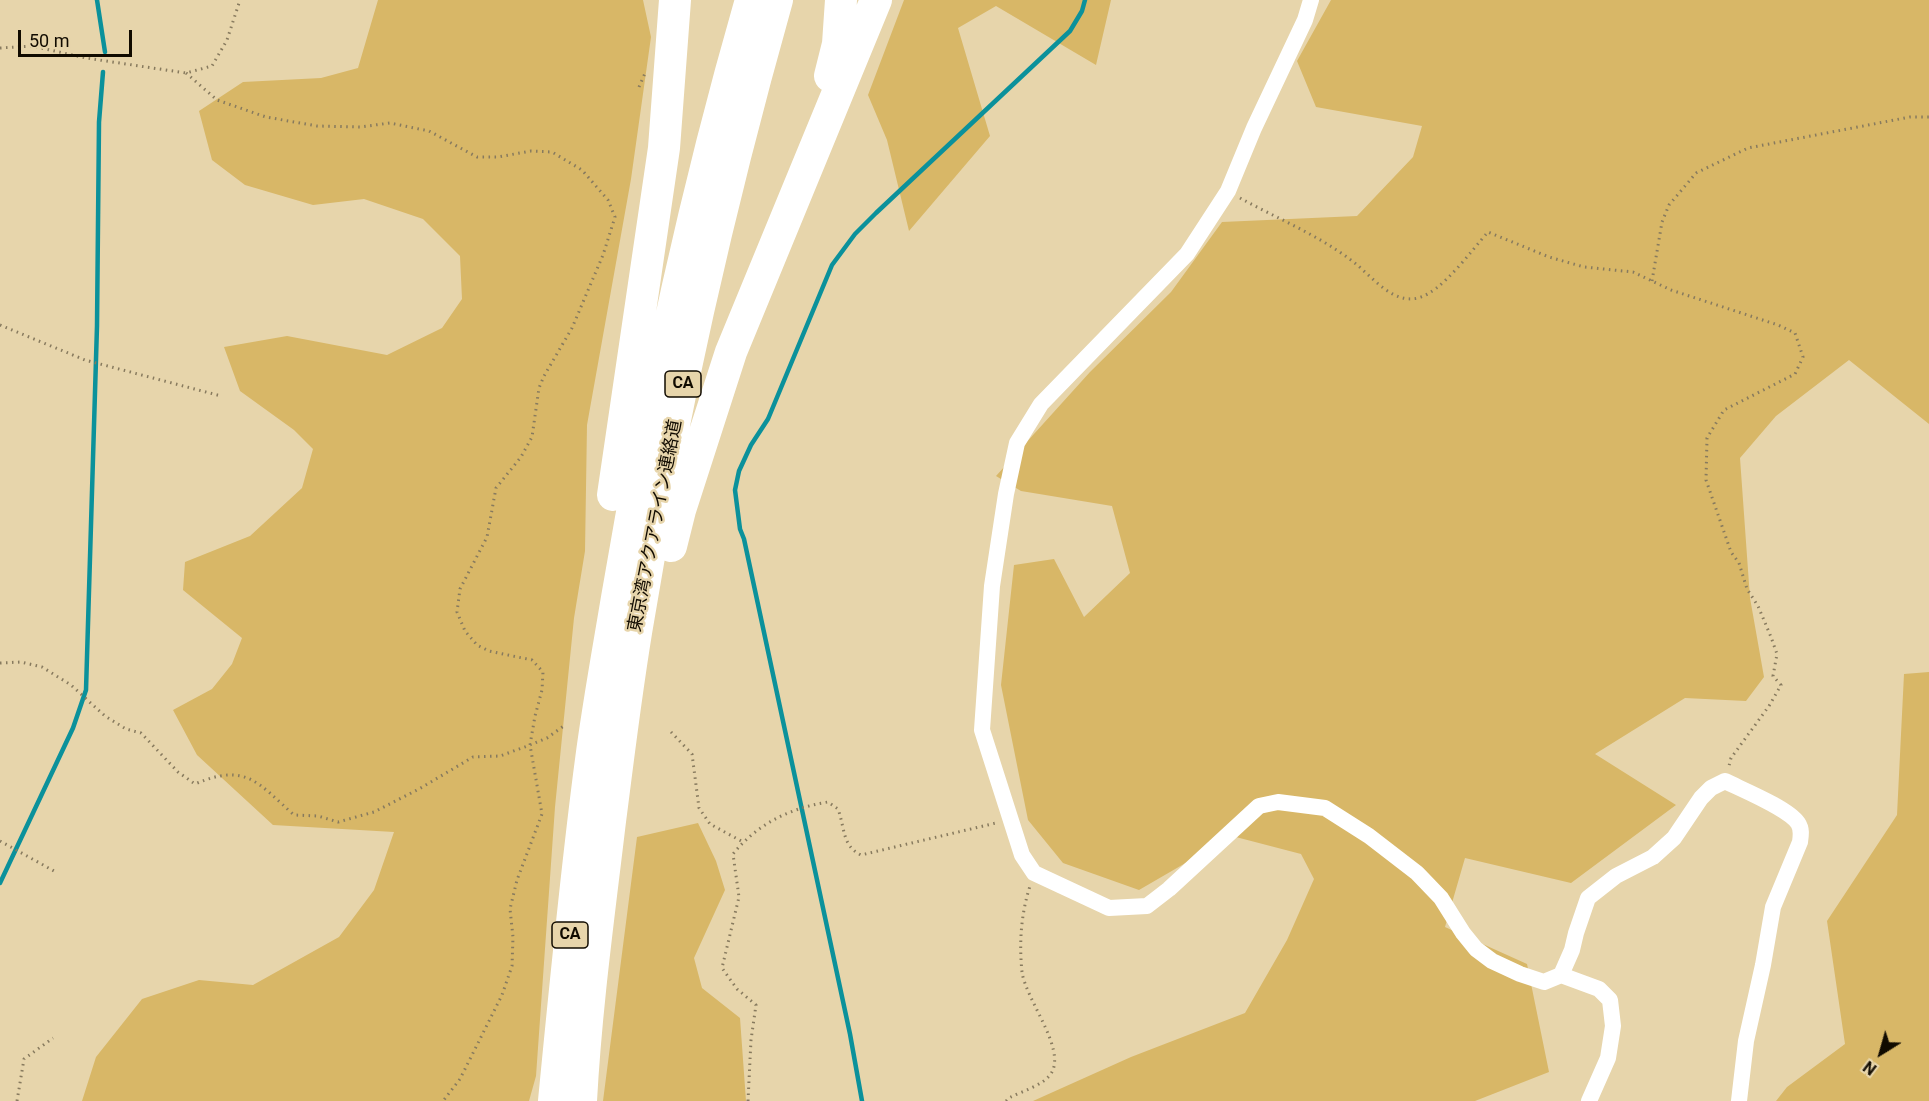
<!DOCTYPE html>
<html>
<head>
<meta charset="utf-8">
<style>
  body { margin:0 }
  #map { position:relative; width:1929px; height:1101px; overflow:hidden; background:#e7d5ab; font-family:Roboto,sans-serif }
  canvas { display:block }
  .north { position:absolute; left:1851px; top:1023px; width:60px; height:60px; -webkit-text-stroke:4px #e7d5ab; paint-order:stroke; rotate:217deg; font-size:16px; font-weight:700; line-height:24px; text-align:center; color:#110b00 }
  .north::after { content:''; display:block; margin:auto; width:21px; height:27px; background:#110b00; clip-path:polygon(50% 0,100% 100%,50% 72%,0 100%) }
  .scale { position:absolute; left:18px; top:30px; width:114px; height:27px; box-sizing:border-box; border:3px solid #110b00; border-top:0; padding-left:8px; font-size:18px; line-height:21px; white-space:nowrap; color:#110b00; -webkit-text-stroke:4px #e7d5ab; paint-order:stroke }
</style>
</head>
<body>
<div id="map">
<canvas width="1929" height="1101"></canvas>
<div class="north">N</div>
<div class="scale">50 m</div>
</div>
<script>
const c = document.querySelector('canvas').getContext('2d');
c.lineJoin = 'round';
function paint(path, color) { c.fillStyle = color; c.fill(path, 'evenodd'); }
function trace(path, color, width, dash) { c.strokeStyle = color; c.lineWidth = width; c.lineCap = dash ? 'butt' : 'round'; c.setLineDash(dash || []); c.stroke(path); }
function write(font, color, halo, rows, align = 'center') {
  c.font = font + ' Roboto,"Noto Sans JP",sans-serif'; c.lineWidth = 5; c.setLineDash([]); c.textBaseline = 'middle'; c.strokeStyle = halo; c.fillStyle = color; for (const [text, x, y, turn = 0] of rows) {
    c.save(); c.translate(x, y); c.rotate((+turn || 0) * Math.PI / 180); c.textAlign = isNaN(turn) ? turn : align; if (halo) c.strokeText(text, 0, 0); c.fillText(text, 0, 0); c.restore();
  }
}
const green = new Path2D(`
  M378 0H643L651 37 631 179 587 425 585 551 574 618 555 807 536 1076 529 1101H82L96 1057 142 999 199 980 253 985 339 937 374 890 394 832 273 825 197 755 173 710 212 689 232 664 242 638 183 590 185 562 250 536 302 488 313 449 294 430 240 391 224 347 287 336 387 355 442 328 462 299 460 256 423 219 364 199 313 205 245 185 212 160 199 111 243 82 321 78 358 68Z
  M904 0H1111L1096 65 996 6 958 28 990 136 909 231 887 140 868 95Z
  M1331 0H1929V424L1849 360 1776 416 1740 458 1750 598 1764 677 1746 701 1685 698 1595 754 1676 805 1571 883 1465 858 1445 927 1527 964 1549 1072 1475 1101H1033L1131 1057 1245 1013 1287 940 1314 879 1301 854 1232 836 1139 890 1063 863 1028 820 1001 685 1014 565 1054 559 1084 617 1130 573 1112 506 1021 491 996 476 1090 372 1171 292 1222 222 1357 216 1413 157 1422 126 1316 107 1297 61Z
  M1929 672V1101H1776L1787 1087 1845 1044 1827 921 1897 815 1904 674Z
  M698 823 716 861 725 890 694 958 702 988 740 1018 746 1101H603L637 837Z`);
const stream = new Path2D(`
  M97 0 105 52
  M0 883 73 728 86 690 97 326 99 122 103 72
  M862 1101 850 1034 744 539 740 529 735 490 739 471 751 445 768 419 832 265 855 234 876 213 1070 31 1082 11 1085 0`);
const path = new Path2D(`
  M0 48 32 46 86 58 186 73 212 66 227 40 240 0
  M186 73 217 100 266 117 317 126 360 127 390 123 429 131 477 157H498L531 151 552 152 582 170 608 200 615 217 603 255 572 328 544 376 539 388 532 437 521 457 496 488 487 537 460 589 457 612 465 631 477 645 489 651 532 660 543 672 542 690 535 716 530 745 542 814 517 880 510 909 513 937 512 966 502 995 460 1079 443 1101
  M639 87 646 71
  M1240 198C1278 219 1321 236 1356 264 1373 278 1393 304 1418 298 1442 292 1471 251 1488 232L1549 257 1584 267 1633 272 1671 290 1778 325 1795 333 1803 357 1795 374 1724 410 1707 438 1706 480 1731 552 1739 563 1747 589 1758 606 1771 637 1777 654 1773 676 1781 685 1769 706 1731 758 1729 766
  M1652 281 1662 222 1669 205 1696 173 1748 148 1910 117H1929
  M0 325 85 360 221 396
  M0 663 21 662 42 667 71 685 105 716 126 729 141 733 178 772 195 784C246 762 258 783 294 815L318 816 338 822 374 812 419 789 473 757 500 756 530 745 547 738 565 725
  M671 732 692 754 699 808 710 824 743 842
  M0 841 54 871
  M17 1101 24 1059 53 1038
  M748 1101 751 1040 756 1005 737 989 722 968 739 897 733 854C757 824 790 808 828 802L838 809C845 828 842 846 861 855L996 823
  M1006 1101 1009 1098C1022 1091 1045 1085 1052 1072 1065 1047 1026 1000 1022 972 1019 943 1021 914 1030 886`);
const street = new Path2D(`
  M1311 0 1305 20 1254 128 1228 191 1187 254 1041 404 1017 443 1006 494 992 586 982 730 1022 855 1034 873 1109 908 1147 906 1169 889 1259 806 1278 802 1325 808 1369 836 1417 873 1441 898 1463 933 1476 949 1492 961 1520 974 1544 982 1561 975 1599 989 1610 1000 1613 1026 1608 1058 1589 1101
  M1561 975 1572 950 1576 933 1588 898 1616 876 1653 857 1674 838 1701 798 1711 788 1725 781C1743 790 1788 808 1798 823 1802 829 1801 835 1800 842L1773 907 1763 965 1746 1041 1739 1101`);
const highway = new Path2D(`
  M830 76 838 44 841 0
  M613 495 664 148 675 0
  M671 546 680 510 731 352 876 0
  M554 1101C565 987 576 873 591 760 598 706 608 652 617 598 651 397 694 197 751 0
  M581 1101C586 1007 599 914 610 821 619 752 627 683 639 615 673 408 720 202 777 0`);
const shields = [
  [683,384,36],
  [570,935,36]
];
const shieldNames = [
  ["CA",683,384],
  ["CA",570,935]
];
const streetNames = [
  ["東京湾アクアライン連絡道",656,526,-79]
];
paint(green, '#d8b767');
trace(stream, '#0b919b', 4.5);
trace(path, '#877a5e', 3, [1.5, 4.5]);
trace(street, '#fff', 16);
trace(highway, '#fff', 32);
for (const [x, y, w] of shields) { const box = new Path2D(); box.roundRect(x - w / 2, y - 13, w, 26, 4.5); c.fillStyle = '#e7d5ab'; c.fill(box); trace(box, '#110b00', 1.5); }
write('bold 16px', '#110b00', null, shieldNames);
write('18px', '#110b00', '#e7d5ab', streetNames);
</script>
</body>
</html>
